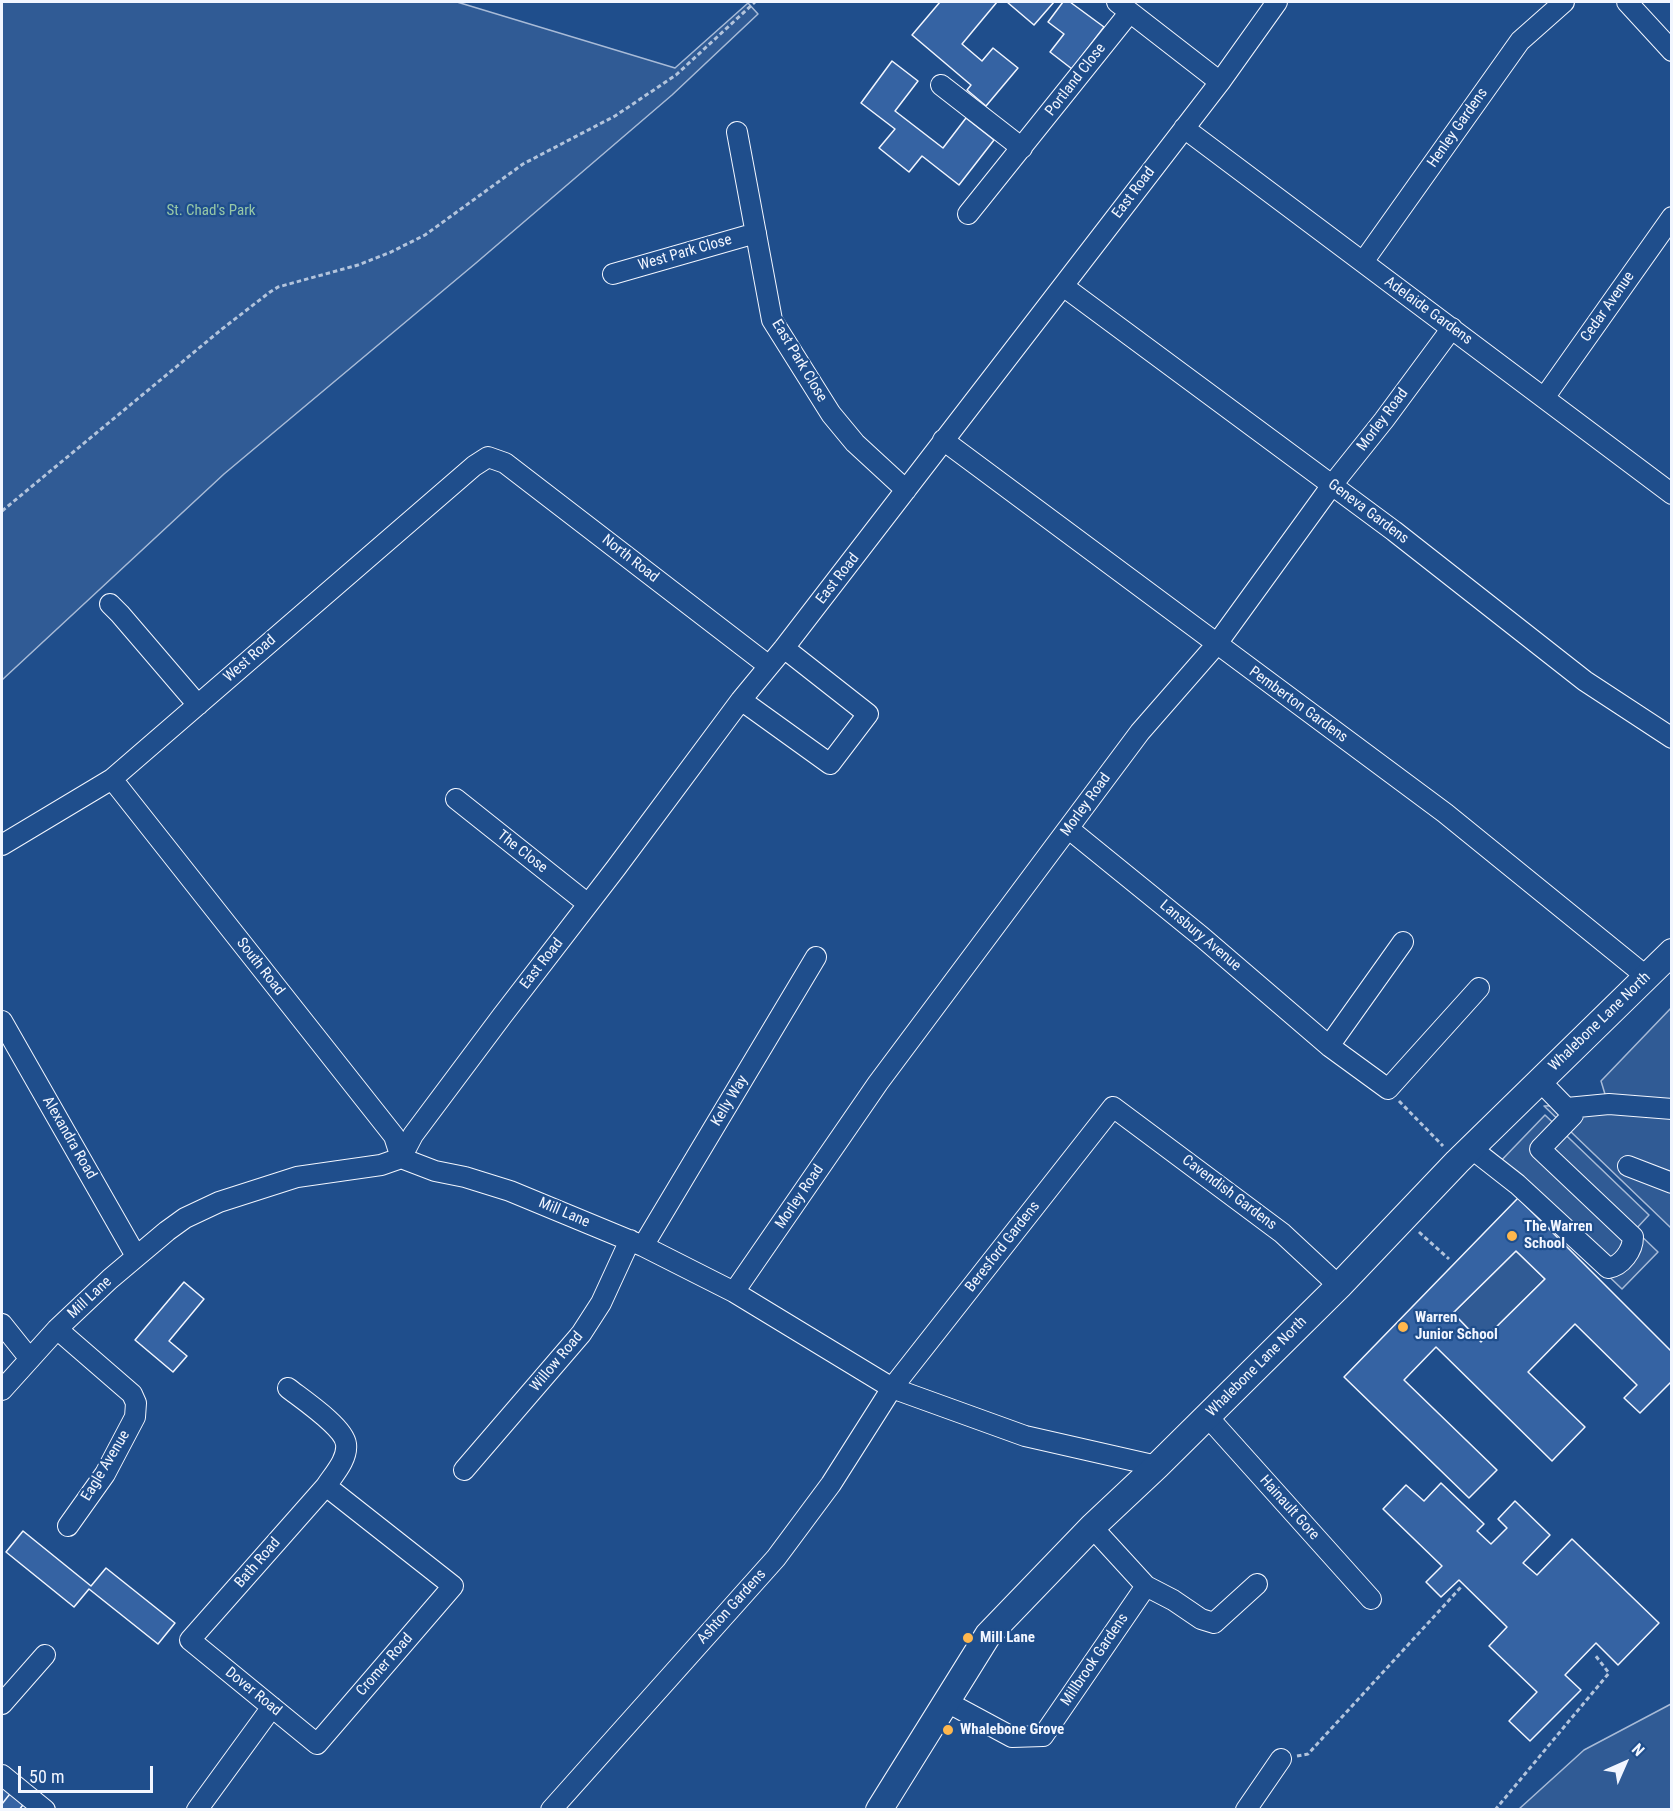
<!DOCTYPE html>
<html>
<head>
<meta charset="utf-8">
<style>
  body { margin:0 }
  #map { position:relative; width:1673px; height:1811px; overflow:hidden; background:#1f4e8c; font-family:"Roboto Condensed",sans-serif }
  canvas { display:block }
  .frame { position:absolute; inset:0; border:3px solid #f2f6ff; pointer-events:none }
  .north { position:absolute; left:1595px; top:1733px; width:60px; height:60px; -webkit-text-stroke:4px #1f4e8c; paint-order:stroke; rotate:45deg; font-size:16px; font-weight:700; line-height:24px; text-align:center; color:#f2f6ff }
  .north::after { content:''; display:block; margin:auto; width:21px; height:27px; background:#f2f6ff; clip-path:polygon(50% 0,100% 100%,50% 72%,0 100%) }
  .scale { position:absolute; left:18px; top:1766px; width:135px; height:27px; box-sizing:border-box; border:3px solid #f2f6ff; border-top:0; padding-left:8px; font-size:18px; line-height:21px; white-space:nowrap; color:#f2f6ff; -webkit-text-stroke:4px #1f4e8c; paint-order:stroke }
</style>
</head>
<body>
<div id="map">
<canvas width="1673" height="1811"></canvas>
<div class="frame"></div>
<div class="north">N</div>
<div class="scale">50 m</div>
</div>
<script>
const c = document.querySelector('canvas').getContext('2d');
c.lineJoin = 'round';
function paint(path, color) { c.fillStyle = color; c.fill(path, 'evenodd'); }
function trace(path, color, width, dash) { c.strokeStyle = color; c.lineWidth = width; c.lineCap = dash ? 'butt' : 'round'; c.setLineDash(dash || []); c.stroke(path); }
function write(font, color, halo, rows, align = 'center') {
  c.font = font + ' "Roboto Condensed",sans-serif'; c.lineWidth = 4.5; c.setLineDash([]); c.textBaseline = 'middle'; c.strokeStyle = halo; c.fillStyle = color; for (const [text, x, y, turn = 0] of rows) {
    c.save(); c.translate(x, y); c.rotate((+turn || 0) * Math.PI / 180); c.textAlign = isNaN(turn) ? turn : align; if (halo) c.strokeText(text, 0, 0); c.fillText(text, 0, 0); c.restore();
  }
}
const built = new Path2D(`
  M2 2H457L675 68 748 3 758 14 672 95 476 263 224 474 2 680Z
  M1671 1008V1228L1544 1106 1608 1104 1601 1081Z
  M1545 1115 1649 1215 1635 1230 1658 1252 1622 1289 1495 1167Z
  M1516 1251 1545 1279 1481 1342 1453 1313Z
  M1671 1704V1809H1519L1584 1750Z`);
const building = new Path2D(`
  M940 2H997L962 44 982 61 993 48 1018 68 986 106 967 90 971 85 912 35Z
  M1007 2H1054L1034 25Z
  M1063 2H1070L1104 27 1072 69 1050 52 1064 34 1048 22Z
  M892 61 918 81 895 111 943 148 966 118 994 140 959 185 922 156 909 172 879 148 895 129 861 103Z
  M1518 1198 1672 1352V1381L1640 1413 1624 1398 1637 1385 1575 1324 1528 1372 1585 1427 1552 1461 1436 1347 1404 1380 1497 1470 1469 1498 1344 1377ZM1516 1251 1545 1279 1481 1342 1453 1313Z
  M184 1282 204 1299 169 1341 187 1356 173 1372 135 1340Z
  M1441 1483 1484 1524 1477 1531 1491 1544 1507 1528 1498 1519 1515 1501 1550 1535 1523 1563 1537 1575 1572 1539 1659 1623 1618 1665 1596 1643 1565 1675 1581 1690 1530 1741 1509 1721 1537 1692 1489 1646 1507 1627 1459 1580 1441 1597 1426 1582 1442 1566 1383 1509 1406 1485 1424 1501Z
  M23 1531 91 1586 106 1568 175 1623 158 1644 89 1589 74 1607 6 1552Z
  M2 1781 13 1790 2 1804Z
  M13 1790 26 1801 19 1810H2V1804Z`);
const path = new Path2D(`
  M2 511 222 329 270 292 278 287 358 265 391 252 425 235 523 164 615 116 676 75 755 2
  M1399 1101 1443 1146
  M1419 1232 1449 1259
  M1297 1756 1308 1754 1462 1586
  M1495 1810 1609 1673 1595 1655`);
const minor = new Path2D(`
  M1117 2 1220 82
  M1627 2 1672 51
  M941 85 1022 148
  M1184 128 1672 494
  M737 132 772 320 831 414 855 443 906 490
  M968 214 1130 12
  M1363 262 1520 41 1564 2
  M613 274 756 233
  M1063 286 1394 531 1585 681 1672 738
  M1544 398 1672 217
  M943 440 1445 813 1647 977
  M110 604 120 614 198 705
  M741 700 830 764 868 714 784 648
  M112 779 394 1136 401 1158
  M456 799 588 904
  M1069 829 1202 937 1329 1046 1388 1089 1479 988
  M2 845 112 779 474 466 488 457 505 463 769 666
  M2 1021 136 1256
  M1329 1046 1403 942
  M1567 1108 1609 1104 1672 1109
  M1471 1148 1517 1184 1608 1268C1622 1266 1633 1250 1633 1237L1540 1149 1573 1115 1540 1081
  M401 1158 413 1135 502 1016 616 868 741 700 784 648 1220 82 1277 2
  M1628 1166 1672 1183
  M643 1246 816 957
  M734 1292 878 1083 1140 732 1216 645 1332 485 1384 420 1452 328
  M2 1324 30 1359
  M57 1329 132 1394 136 1403 135 1417 105 1474 68 1526
  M288 1388C302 1399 344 1427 346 1444 348 1459 334 1474 326 1486L190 1640 317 1744 453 1586 326 1486
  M2 1390 57 1329 110 1279 167 1231 185 1218 219 1202 297 1177 381 1165 401 1158 435 1171 465 1177 510 1191 643 1246 734 1292 892 1388 1025 1436 1157 1466
  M1207 1416 1371 1599
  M464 1470 581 1334 601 1303 630 1240
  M1092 1527 1146 1586 1173 1600 1201 1619 1214 1623 1257 1584
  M947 1702 1012 1737 1043 1736 1146 1586
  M2 1704 45 1655
  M2 1775 45 1810
  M197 1810 272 1707
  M551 1810 776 1558 831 1484 892 1388 1113 1107 1282 1233 1339 1286
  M1246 1810 1281 1759`);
const major = new Path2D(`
  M879 1810 988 1635 1092 1527 1157 1466 1339 1286 1457 1162 1672 952`);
const markers = [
  [1512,1236,6,"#ffb74d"],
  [1403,1327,6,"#ffb74d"],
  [968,1638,6,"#ffb74d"],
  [948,1730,6,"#ffb74d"]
];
const streetNames = [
  ["Portland Close",1076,80,-52],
  ["Henley Gardens",1458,128,-55],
  ["East Road",1134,193,-53],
  ["West Park Close",685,253,-16],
  ["Cedar Avenue",1608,307,-55],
  ["Adelaide Gardens",1428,311,36],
  ["East Park Close",799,361,59],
  ["Morley Road",1383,420,-53],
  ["Geneva Gardens",1368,512,37],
  ["North Road",630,559,38],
  ["East Road",838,579,-52],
  ["West Road",250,659,-41],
  ["Pemberton Gardens",1298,705,36],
  ["Morley Road",1086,805,-54],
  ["The Close",522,852,38],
  ["Lansbury Avenue",1200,936,40],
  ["East Road",542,964,-52],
  ["South Road",260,967,52],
  ["Whalebone Lane North",1600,1022,-44],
  ["Kelly Way",730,1101,-59],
  ["Alexandra Road",69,1138,60],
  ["Cavendish Gardens",1229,1193,37],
  ["Morley Road",800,1197,-56],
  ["Mill Lane",564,1213,23],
  ["Beresford Gardens",1003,1247,-52],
  ["Mill Lane",90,1298,-43],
  ["Willow Road",557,1362,-50],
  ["Whalebone Lane North",1257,1367,-45],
  ["Eagle Avenue",106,1466,-59],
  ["Hainault Gore",1289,1508,48],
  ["Bath Road",258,1563,-49],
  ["Ashton Gardens",732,1607,-48],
  ["Millbrook Gardens",1095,1660,-56],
  ["Cromer Road",385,1665,-49],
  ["Dover Road",253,1692,39]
];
const parkNames = [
  ["St. Chad's Park",211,211]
];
const poiNames = [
  ["The Warren",1524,1227],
  ["School",1524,1244],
  ["Warren",1415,1318],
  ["Junior School",1415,1335],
  ["Mill Lane",980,1638],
  ["Whalebone Grove",960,1730]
];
paint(built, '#305b95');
trace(built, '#a8bbd7', 1.5);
paint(building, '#3563a3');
trace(building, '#f2f6ff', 1.5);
trace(minor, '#f2f6ff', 22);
trace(major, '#f2f6ff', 28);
trace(path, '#b3c4dc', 3, [4.5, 3]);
trace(minor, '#1f4e8c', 20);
trace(major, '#1f4e8c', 26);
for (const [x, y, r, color] of markers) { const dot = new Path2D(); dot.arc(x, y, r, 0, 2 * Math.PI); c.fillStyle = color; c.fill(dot); trace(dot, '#1f4e8c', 2); }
write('15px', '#f2f6ff', '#1f4e8c', streetNames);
write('15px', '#97c8a6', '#1f4e8c', parkNames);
write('bold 15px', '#f2f6ff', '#1f4e8c', poiNames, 'left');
</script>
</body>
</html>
